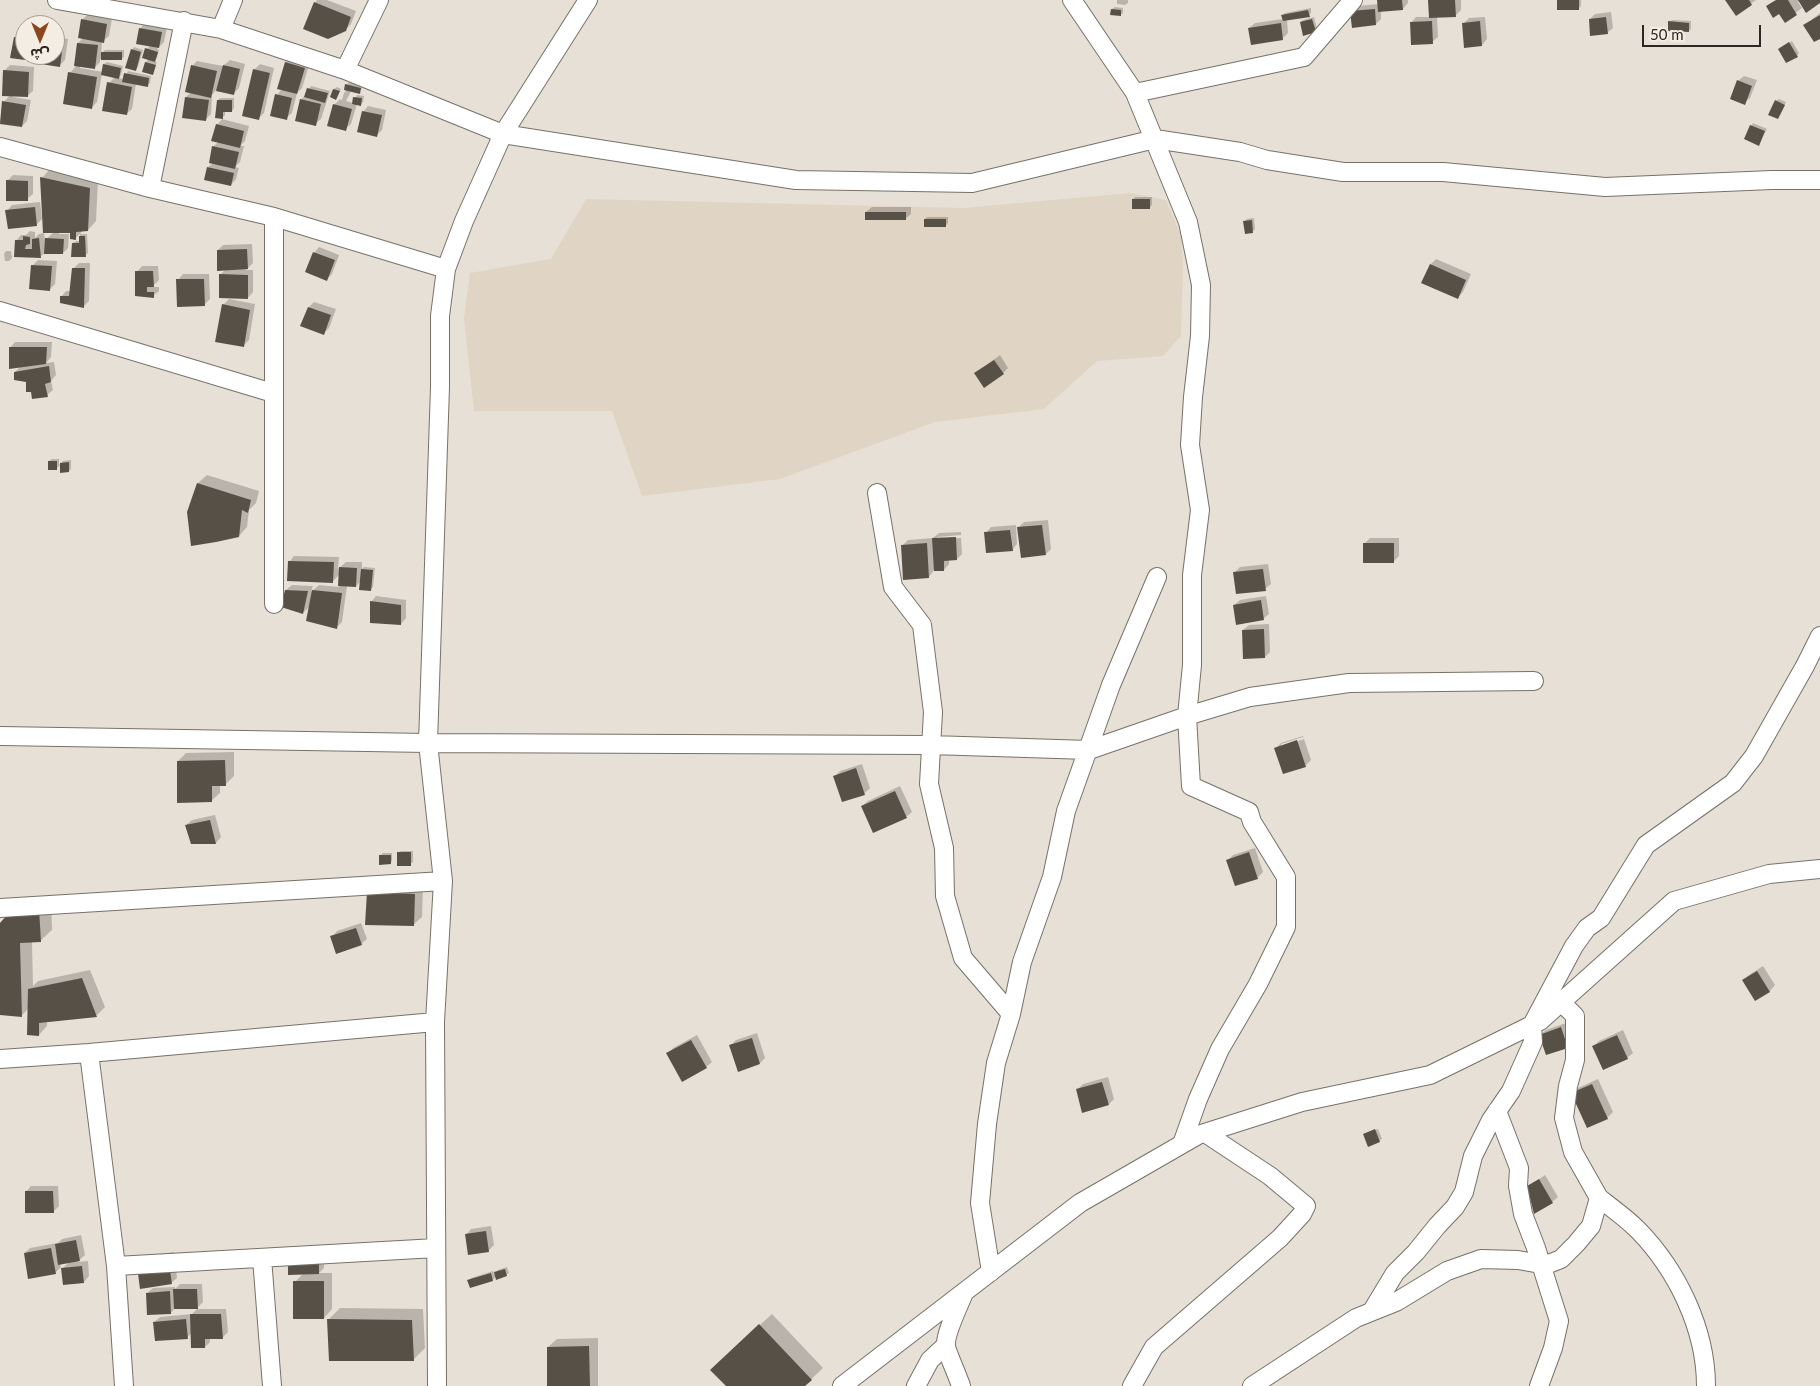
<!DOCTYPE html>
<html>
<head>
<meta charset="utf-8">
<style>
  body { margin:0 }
  #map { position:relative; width:1820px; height:1386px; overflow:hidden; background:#e7e0d6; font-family:Lato,"Noto Sans Arabic",sans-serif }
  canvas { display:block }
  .north { position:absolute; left:15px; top:15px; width:50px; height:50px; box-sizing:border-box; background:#f4ede3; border:1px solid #a49e97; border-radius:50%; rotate:180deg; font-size:14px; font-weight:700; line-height:20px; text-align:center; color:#2b2824 }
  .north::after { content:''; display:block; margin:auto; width:18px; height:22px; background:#8b461c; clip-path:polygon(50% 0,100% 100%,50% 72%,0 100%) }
  .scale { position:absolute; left:1642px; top:25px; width:119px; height:22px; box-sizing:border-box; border:2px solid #2b2824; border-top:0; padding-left:6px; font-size:15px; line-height:18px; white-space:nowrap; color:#2b2824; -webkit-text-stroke:4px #f4ede3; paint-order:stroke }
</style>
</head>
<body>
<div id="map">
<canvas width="1820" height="1386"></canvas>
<div class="north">ش</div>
<div class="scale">50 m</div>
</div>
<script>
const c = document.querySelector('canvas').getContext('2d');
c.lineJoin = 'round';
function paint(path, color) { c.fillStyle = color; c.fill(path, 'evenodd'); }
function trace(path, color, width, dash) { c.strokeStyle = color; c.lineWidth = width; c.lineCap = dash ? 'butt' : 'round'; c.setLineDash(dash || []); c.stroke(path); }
const built = new Path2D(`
  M1131 193 1166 200 1181 236 1183 265 1181 336 1163 356 1097 361 1044 409 935 422 780 479 642 496 612 411H474L464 318 470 273 551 259 586 199 963 208Z`);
const shadow = new Path2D(`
  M317 0H327L356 11 351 24 345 30 315 3Z
  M1117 0H1128V3L1125 5 1117 4Z
  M1378 0H1408V3L1403 9 1381 11V19L1376 24 1351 12 1357 6 1379 4Z
  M1430 0H1461V10L1455 16H1437L1438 37 1432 42 1411 23 1416 17H1430Z
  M1558 0H1581V6L1578 9Z
  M1727 0H1756L1736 14Z
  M1779 0H1820V2L1800 1 1798 2 1802 8 1785 21 1780 12 1768 6 1772 2V4Z
  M1115 7 1123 8V13L1120 15 1112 9Z
  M1311 8V13L1309 15 1287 19 1288 33 1282 39 1249 28 1255 23 1283 19V15L1285 13Z
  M1611 12 1613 28 1607 33 1590 19 1595 14Z
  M1820 13V37L1805 25Z
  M88 14 112 18 109 36 102 42 101 54 105 50H124V57L121 59H100V62L94 68 80 66V68L103 72 104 64 107 62 123 66 121 75 118 78 124 79 128 71 151 76 150 83 147 85 136 83 132 109 126 114 109 83 115 77 102 74 97 102 92 107 70 73 77 65 78 43 83 38V19Z
  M1314 17 1317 29 1315 31 1301 22 1303 20Z
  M1485 17 1487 39 1482 45 1463 24 1469 18Z
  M1672 20 1691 21V29L1688 31 1670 22Z
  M145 23 167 27 164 42 157 49 159 50 157 58 153 61 157 62 152 73 143 71 146 62 149 59 147 49 150 46 140 29Z
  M21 32H25V55H29L25 59 15 37Z
  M55 37 68 39 65 60 60 65 37 55H55Z
  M1792 41 1799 53 1797 56 1782 47Z
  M134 47 143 50 138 67 135 70 132 50Z
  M291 57 310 62 302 88 297 93 292 113 286 118 277 95 282 89 286 62Z
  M230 60 245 64 239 88 233 94 216 90 212 95 211 114 205 120 186 97 191 92 192 66 197 61 223 66Z
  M260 64 274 68 264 113 258 119 254 70Z
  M10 65 34 67 33 91 27 96 13 95V97L31 100 27 121 22 126 0 122 4 102 10 95 4 71Z
  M1744 76 1757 80 1750 98 1744 103 1738 81Z
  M349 82 363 86 359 93 351 91 346 101 353 103 357 95 364 96 363 102 360 105 357 104 351 124 345 129 334 105 340 99 342 100 344 93 347 90V85Z
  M311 86 330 91 321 119 315 124 301 100 306 94Z
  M337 87 341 89 336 98 334 89Z
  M220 98H234V108L232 111H225V115L222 118 218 100Z
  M1779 99 1786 102 1780 115 1776 101Z
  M368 106 386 110 382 130 376 136 363 112Z
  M222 119 249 126 245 141 240 146H244L240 162 235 167 239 168 236 179 231 185 208 167 213 163V147L219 141 217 125Z
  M1753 123 1767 129 1759 144 1751 126Z
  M50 169 98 180 96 221 88 230H83L80 234H87L88 253 85 255 73 243 76 241H80V234L75 238 71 231 59 232V234H69L68 248 63 253H45L41 256H15L16 241 21 235H26L30 231 35 232V238L39 234 44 233 45 240 54 232 42 178Z
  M13 175 33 176V194L27 199 7 181Z
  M1135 197H1152V205L1149 208 1133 200Z
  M40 202 42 219 36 225 7 211 12 205Z
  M872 207H911V214L905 219 866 212Z
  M927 217H948V223L945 226 925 219Z
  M1254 218 1255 229 1253 231 1245 221 1247 219Z
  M252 244 253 263 246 270H253V292L248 298 220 275 226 269 218 250 223 245Z
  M319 247 339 255 332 274 327 279 314 253Z
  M6 251H11L12 258 9 261H5L4 254Z
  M1436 259 1471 274 1463 292 1458 297 1431 264Z
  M38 260 57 261 55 284 49 290 33 265Z
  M79 263H90L89 301 83 307 61 297 66 291H71L73 269Z
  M142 266H158L159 280 152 287H159V291L153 296 136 295 137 272Z
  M183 274H209L210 299 204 305 178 280Z
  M229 299 255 304 249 340 243 346 223 305Z
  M314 302 336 309 329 328 324 333 309 307Z
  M15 342H52L51 357 46 363 54 362 56 375 51 381 53 390 47 395 32 391 27 380 15 372 21 366 10 348Z
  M1000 355 1008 368 1003 373H976Z
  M52 459H59V465L63 461 71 460V469L69 471 61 464 56 469 49 461Z
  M207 475 259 491 256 503 249 510 247 527 239 536 189 512 198 483Z
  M1048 520 1051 549 1046 554 1018 528 1024 522Z
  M1016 525 1017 544 1012 550 986 533 991 527Z
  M961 532V535L937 537V539L961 538 962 554 957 559 949 560V564L944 570H934L929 577 902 546 908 540 933 538 939 533Z
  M1370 538H1399V556L1393 562 1364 544Z
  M294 556 339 557 338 569 346 562H362V569L364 567 375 568 373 587 371 589 361 581 356 586H347L342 622 337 627 310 606 303 613 286 590 292 585 313 586 311 592 319 585 339 587 340 574 333 581 289 562Z
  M1268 564 1271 584 1265 589 1235 572 1240 567Z
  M376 596 406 600V618L401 624 371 602Z
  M1266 596 1269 614 1263 619 1234 605 1240 600Z
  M1269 624 1270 652 1265 657 1243 630 1249 625Z
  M1303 736 1311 760 1305 766 1276 748 1281 743ZM1303 737 1304 739 1281 747V744Z
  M234 752V776L226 784 220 785V793L211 801 178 761 186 753Z
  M862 764 870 788 864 794 835 776 840 771Z
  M900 786 912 812 906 817 862 806 868 801Z
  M215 815 221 837 216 843H192L186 825 192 820Z
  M1255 848 1263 872 1257 878 1228 860 1233 855Z
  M401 851H413V862L410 864 398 853Z
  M383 853H392V861L390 863 380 856Z
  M423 886 422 917 413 925 368 892Z
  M51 897 52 930 40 941 32 942 33 986 38 981 90 970 105 1007 97 1015 47 1020V1026L39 1035 29 1008 22 1015 0 1014V924Z
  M361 923 367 939 361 944 332 937 337 931Z
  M1763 966 1775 985 1770 991 1755 1000 1743 980 1749 975Z
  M1566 1023 1572 1041 1567 1047 1540 1035 1546 1030Z
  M1623 1030 1633 1053 1627 1058 1594 1046 1599 1041Z
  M757 1033 765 1058 760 1063 738 1070 730 1046 736 1040Z
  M697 1035 712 1062 706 1067 668 1054 673 1048Z
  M1108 1077 1114 1099 1109 1104 1077 1090 1083 1084Z
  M1598 1079 1613 1112 1607 1118 1573 1094 1578 1088Z
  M1378 1129 1382 1139 1379 1141 1366 1134Z
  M1545 1175 1558 1197 1552 1202 1528 1187Z
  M31 1186H58L59 1206 53 1212 26 1192Z
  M491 1226 494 1245 488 1251 466 1235 471 1229Z
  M81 1235 85 1255 77 1262 88 1261 89 1276 84 1282 62 1269 69 1262 60 1264 61 1267 55 1273 25 1253 30 1248 58 1243 62 1239Z
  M174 1252 177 1278 171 1283 152 1255Z
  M324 1252V1268L319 1273H332V1309L324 1318 295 1282Z
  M507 1267 509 1273 506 1275 496 1276 493 1280 469 1281 471 1278 493 1271 494 1274 498 1270Z
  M180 1284H202L203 1302 197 1308H175L171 1313 147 1293 153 1288 175 1287V1289Z
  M340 1308 423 1309 425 1348 413 1360 328 1320Z
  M197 1309H226L228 1332 223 1337 210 1338V1342L205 1347 192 1333 187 1337 154 1322 160 1317 192 1314Z
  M772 1314 823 1368 804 1386H728L724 1358Z
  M598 1338V1386H549L548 1347 557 1339Z`);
const building = new Path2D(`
  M1377 0H1402L1403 10 1378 12Z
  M1428 0H1455L1456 17 1429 18Z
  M1557 0H1579V10H1557Z
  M1725 0H1749L1752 5 1736 16Z
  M1776 0H1788L1797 15 1785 23 1779 14 1773 18 1766 6Z
  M1798 0H1820V3L1806 13Z
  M314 2 351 17 346 31 328 39 303 29Z
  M1111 9 1121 10V16L1110 15Z
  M1375 9 1376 25 1352 28 1350 11Z
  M1308 10 1310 17 1283 21 1281 15Z
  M1820 15V39L1814 42 1803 25Z
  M1606 17 1608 34 1590 36 1589 19Z
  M81 19 107 24 104 43 78 38Z
  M1312 19 1316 32 1303 36 1300 22Z
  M1432 21 1433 44 1411 45 1410 22Z
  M1480 21 1482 46 1464 48 1462 23Z
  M1668 21 1689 23V32L1668 31Z
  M1281 23 1283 40 1251 45 1248 28Z
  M139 28 162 32 159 48 136 44Z
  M14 37 25 38V60L10 58Z
  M1789 42 1798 57 1786 63 1778 49Z
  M55 43 63 44 60 67 34 63 35 55H55Z
  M77 43 98 45 95 69 74 66Z
  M145 48 158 52 155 62 142 58Z
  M131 49 141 52 136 71 125 68Z
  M101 52H122V60H101Z
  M145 62 156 65 153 75 142 72Z
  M285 62 305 68 297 94 277 89Z
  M103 64 121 68 119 79 101 75Z
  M191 65 217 71 211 98 185 92Z
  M223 65 240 69 234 95 216 91Z
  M253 69 270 73 259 120 242 116Z
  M3 70 29 72 28 97 2 96Z
  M68 72 97 77 92 109 63 104Z
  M124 73 149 78 148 87 122 82Z
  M1737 80 1752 86 1745 105 1730 99Z
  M107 82 132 87 127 115 102 111Z
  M345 84 361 88 360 94 344 90Z
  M307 88 328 93 325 103 304 97Z
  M333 89 340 91 336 100 330 97Z
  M275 94 292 98 287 120 270 116Z
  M185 97 209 100 206 121 182 118Z
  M353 97 362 98 361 106 352 104Z
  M300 99 321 104 316 126 295 121Z
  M217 100H232V112H223V119L215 118Z
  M1775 100 1785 105 1778 119 1768 115Z
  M2 101 26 105 22 127 0 124Z
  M333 104 352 109 346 131 327 126Z
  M362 111 382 115 377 137 357 132Z
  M216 124 244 131 240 148 211 141Z
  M1750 125 1765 131 1759 146 1744 139Z
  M212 146 239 152 235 169 209 163Z
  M207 167 234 173 231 186 204 180Z
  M40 177 90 188 88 231 76 232V240L70 239V233H43Z
  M6 180 28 181V201H6Z
  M1132 199H1150V209H1132Z
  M35 207 37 226 8 229 5 210Z
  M865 212H906V220H865Z
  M924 219H946V227H924Z
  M1252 220 1253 233 1245 234 1243 221Z
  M23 236 30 237V244L26 245 25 249H32V239L39 238 41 258 14 257 15 240H23Z
  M79 236H85L86 257H71L72 243H79Z
  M45 238 64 239 63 254H44Z
  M247 249 248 269 217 271V250Z
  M313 252 335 260 327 281 305 272Z
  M1430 264 1466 280 1458 299 1421 283Z
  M31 265 52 266 50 291 29 289Z
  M72 268H85L84 308 60 303V296H69Z
  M135 271H153L154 287H147V292H154V298L135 296Z
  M219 274 248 275V299L219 298Z
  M176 279H204L205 306 177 307Z
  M222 304 250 310 244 347 215 342Z
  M308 307 331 315 324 335 300 326Z
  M9 347H47L46 364 9 369Z
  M994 360 1004 374 984 388 974 373Z
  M49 366 51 382 45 384 48 397 32 399 31 392H26V382L14 380V372Z
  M48 461H57V470H48Z
  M69 462V472L60 473V463Z
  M197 483 251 500 248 513 242 510 239 537 216 542 191 546 187 512Z
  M1042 525 1046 555 1021 558 1017 527Z
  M1010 530 1013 551 986 553 984 532Z
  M956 537 957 560 944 561V571H934L932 538Z
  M927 543 929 578 903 580 901 545Z
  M1363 543H1394V563H1363Z
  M288 561 334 562 333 583 287 581Z
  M339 567 357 568 356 587 338 586Z
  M361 569 373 570 371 591 359 590Z
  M1263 569 1266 591 1236 594 1233 572Z
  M285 590 308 591 303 614 281 607Z
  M312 590 342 593 337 629 306 621Z
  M1261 600 1264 620 1236 625 1233 605Z
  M370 601 401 605V625L370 623Z
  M1264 629 1265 658 1243 659 1242 630Z
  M1297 740 1306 767 1283 774 1274 748Z
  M225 760 226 786H212V802L177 803V761Z
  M856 768 865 795 842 802 833 776Z
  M895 791 907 818 873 833 861 806Z
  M210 820 216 844H191L185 825Z
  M397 852H411V866H397Z
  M1249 852 1258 879 1235 886 1226 860Z
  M379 855H391V864L379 865Z
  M367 892 415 894 414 926 365 925Z
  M39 908 41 942 20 943 22 1017 0 1015V923L7 915Z
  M356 928 362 945 336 954 330 936Z
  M1757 971 1770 992 1755 1001 1742 980Z
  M82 978 97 1017 39 1023V1036L27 1035 28 989Z
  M1561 1027 1568 1048 1546 1055 1539 1035Z
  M1617 1035 1628 1059 1603 1070 1592 1046Z
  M752 1038 760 1064 738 1072 729 1045Z
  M691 1040 707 1068 682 1082 666 1053Z
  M1102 1082 1109 1105 1082 1113 1076 1089Z
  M1592 1084 1608 1119 1587 1128 1571 1093Z
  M1375 1129 1380 1142 1368 1147 1363 1134Z
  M1539 1179 1553 1203 1534 1214 1527 1186Z
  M25 1191H53L54 1213H25Z
  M486 1231 489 1252 468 1255 465 1234Z
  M76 1240 80 1261 58 1265 55 1244Z
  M51 1248 56 1274 28 1279 24 1253Z
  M168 1257 172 1284 140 1289 137 1266Z
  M288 1257H319V1274L288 1275Z
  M82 1266 84 1283 63 1285 61 1268Z
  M505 1269 507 1276 496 1280 494 1272Z
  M491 1273 493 1281 470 1288 467 1280Z
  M293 1281H324V1319H293Z
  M173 1289H197L198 1309H174Z
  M170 1291 171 1314 147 1315 146 1293Z
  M190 1314H221L223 1339H205V1348H191Z
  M186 1319 188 1339 155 1341 153 1322Z
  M327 1319 412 1320 414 1361H329Z
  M759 1324 812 1380 805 1386H726L710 1370Z
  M589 1346 590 1386H547V1347Z`);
const minor = new Path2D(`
  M57 0 221 29 345 70 503 134 796 180 972 183 1155 139 1240 152 1267 160 1343 172H1443L1605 187 1772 180H1820
  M1072 0 1135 93 1188 222 1201 285 1200 336 1193 397 1190 445 1200 510 1192 575V665L1187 716 1191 786 1249 812 1252 822 1286 877V927L1258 984 1220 1049 1198 1099 1182 1144
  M221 29 233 0
  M345 70 379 0
  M1135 93 1304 57 1353 0
  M0 147 150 188 274 217 446 269
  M150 188 184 21
  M0 311 273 393
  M877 493 893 587 922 625 933 712 929 784 944 848 945 896 963 958 1011 1014 996 1063 987 1124 980 1203 991 1272
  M274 604V217
  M0 736 428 743 931 745 1089 750 1187 716 1250 697 1349 683 1534 681
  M0 908 443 881
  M1011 1014 1022 962 1052 877 1066 811 1111 685 1157 577
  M89 1053 435 1022
  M0 1059 89 1053 116 1266
  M1497 1111 1519 1168 1518 1186 1523 1214 1536 1248 1559 1321 1553 1348 1539 1386
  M1599 1198C1612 1208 1626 1218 1638 1230 1677 1270 1706 1329 1706 1386
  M262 1258 272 1386
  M1372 1311 1395 1273 1416 1252 1437 1226 1455 1207 1464 1192 1473 1156 1491 1120 1511 1091 1533 1042 1532 1025 1574 946 1587 928 1601 918 1646 845 1733 783 1754 756 1805 666 1820 636
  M124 1386 116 1266 436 1248
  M437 1386 435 1022 443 881 428 743 440 387V316L446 269 464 221 503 134 588 0
  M842 1386 1080 1203 1198 1135 1302 1102 1430 1075 1540 1021 1674 901 1769 874 1820 869
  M916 1386 930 1360 945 1346
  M961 1386C958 1376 946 1351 946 1345 945 1334 959 1305 964 1293
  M1132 1386 1154 1347 1280 1238 1302 1214 1306 1206 1270 1176 1205 1133
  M1252 1386 1356 1318 1396 1302 1447 1271 1481 1259 1518 1260 1546 1265 1561 1259 1576 1244 1591 1226 1599 1198 1573 1152 1564 1118 1568 1086 1575 1060V1016L1561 1002`);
paint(built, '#e0d4c5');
paint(shadow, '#0003');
paint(building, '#565047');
trace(minor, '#777168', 20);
trace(minor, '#fff', 18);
</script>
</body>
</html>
